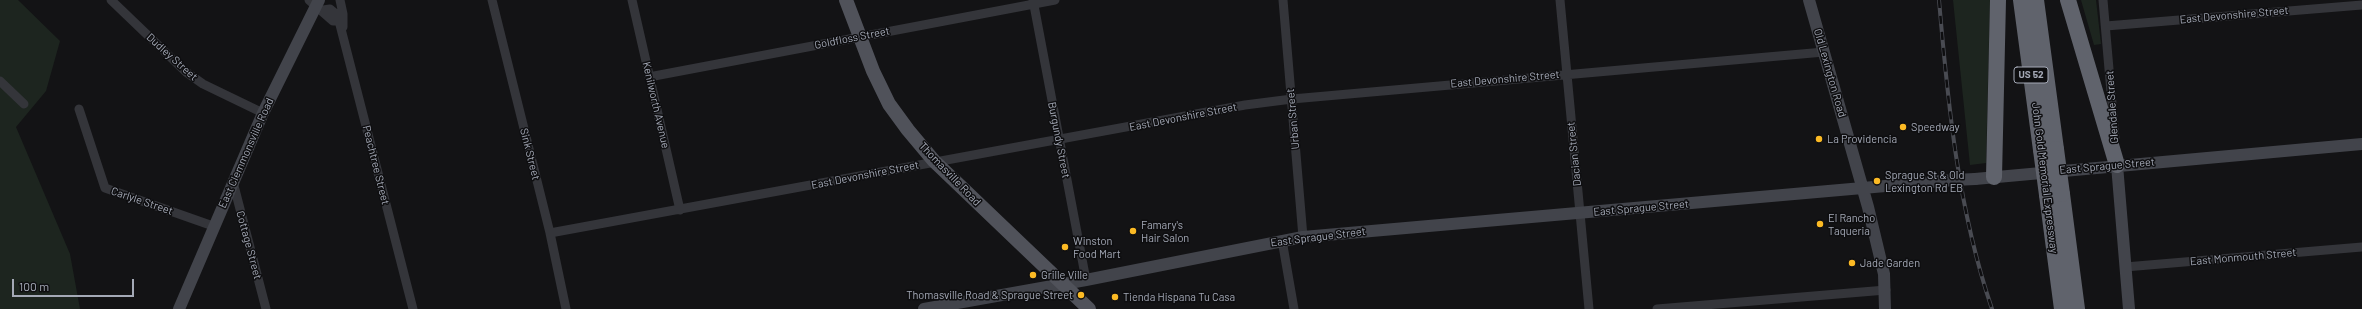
<!DOCTYPE html>
<html>
<head>
<meta charset="utf-8">
<style>
  body { margin:0 }
  #map { position:relative; width:2362px; height:309px; overflow:hidden; background:#131315; font-family:Barlow,sans-serif }
  canvas { display:block }
  .scale { position:absolute; left:12px; top:279px; width:122px; height:18px; box-sizing:border-box; border:2px solid #a4a9b6; border-top:0; padding-left:5px; font-size:12px; line-height:14px; white-space:nowrap; color:#a4a9b6; -webkit-text-stroke:3px #0e0e10; paint-order:stroke }
</style>
</head>
<body>
<div id="map">
<canvas width="2362" height="309"></canvas>
<div class="scale">100 m</div>
</div>
<script>
const c = document.querySelector('canvas').getContext('2d');
c.lineJoin = 'round';
function paint(path, color) { c.fillStyle = color; c.fill(path, 'evenodd'); }
function trace(path, color, width, dash) { c.strokeStyle = color; c.lineWidth = width; c.lineCap = dash ? 'butt' : 'round'; c.setLineDash(dash || []); c.stroke(path); }
function write(font, color, halo, rows, align = 'center') {
  c.font = font + ' Barlow,sans-serif'; c.lineWidth = 3; c.setLineDash([]); c.textBaseline = 'middle'; c.strokeStyle = halo; c.fillStyle = color; for (const [text, x, y, turn = 0] of rows) {
    c.save(); c.translate(x, y); c.rotate((+turn || 0) * Math.PI / 180); c.textAlign = isNaN(turn) ? turn : align; if (halo) c.strokeText(text, 0, 0); c.fillText(text, 0, 0); c.restore();
  }
}
const green = new Path2D(`
  M0 0H18L60 41 46 91 16 127 70 254 80 309H0Z
  M1953 0H1990L1986 163 1970 165Z
  M2081 0H2096L2101 44 2094 45Z`);
const street = new Path2D(`
  M111 0 186 72 203 84 263 113
  M309 0 333 21H339
  M340 0 343 14V27
  M492 0 550 233 566 309
  M632 0 680 210
  M1033 0 1086 280
  M1283 0 1303 237
  M1560 0 1589 309
  M2103 0 2115 138
  M323 10 330 9 336 14 339 21 413 309
  M2106 26 2362 5
  M649 77 1055 0
  M0 81 24 104
  M79 109 105 188 213 226
  M233 182 266 309
  M550 233 1245 105 1292 99 1824 52
  M1282 240 1294 309
  M2125 267 2362 247
  M1657 309 1886 290`);
const secondary = new Path2D(`
  M1809 0 1868 207 1884 274 1885 309
  M2117 165 2129 309
  M1975 179 2362 144
  M179 309 263 113 319 0
  M924 309 1086 280 1303 237 1954 180`);
const primary = new Path2D(`
  M846 0 873 71 889 104 908 130 934 161 1089 309`);
const highway = new Path2D(`
  M2021 0 2041 150
  M2036 0 2056 149
  M2068 0 2117 165
  M1994 177 1998 0
  M2062 194 2077 309
  M2047 195 2062 309`);
const rail = new Path2D(`
  M1939 0C1948 105 1958 209 1992 309`);
const secondaryBridge = new Path2D(`
  M1954 180 1975 179`);
const highwayBridge = new Path2D(`
  M2056 149 2062 194
  M2041 150 2047 195`);
const markers = [
  [1903,127,4,"#fcba24"],
  [1819,139,4,"#fcba24"],
  [1877,181,4,"#fcba24"],
  [1820,224,4,"#fcba24"],
  [1133,231,4,"#fcba24"],
  [1065,247,4,"#fcba24"],
  [1852,263,4,"#fcba24"],
  [1033,275,4,"#fcba24"],
  [1081,295,4,"#fcba24"],
  [1115,297,4,"#fcba24"]
];
const shields = [
  [2031,75,34]
];
const shieldNames = [
  ["US 52",2031,75]
];
const streetNames = [
  ["East Devonshire Street",2234,15,-5],
  ["Goldfloss Street",852,38,-11],
  ["Dudley Street",172,57,42],
  ["Old Lexington Road",1830,73,74],
  ["East Devonshire Street",1505,79,-5],
  ["Kenilworth Avenue",656,105,77],
  ["Glendale Street",2112,107,-94],
  ["East Devonshire Street",1183,117,-11],
  ["Urban Street",1293,119,-95],
  ["Burgundy Street",1059,140,79],
  ["East Clemmonsville Road",246,153,-66],
  ["Sink Street",530,154,76],
  ["Dacian Street",1574,154,-96],
  ["Peachtree Street",376,165,76],
  ["East Sprague Street",2107,166,-5],
  ["Thomasville Road",950,174,46],
  ["East Devonshire Street",865,175,-11],
  ["John Gold Memorial Expressway",2045,178,83],
  ["Carlyle Street",142,201,19],
  ["East Sprague Street",1641,208,-5],
  ["East Sprague Street",1318,237,-7],
  ["Cottage Street",249,245,75],
  ["East Monmouth Street",2243,257,-5]
];
const poiNames = [
  ["Speedway",1911,127],
  ["La Providencia",1827,139],
  ["Sprague St & Old",1885,175],
  ["Lexington Rd EB",1885,188],
  ["El Rancho",1828,218],
  ["Taqueria",1828,231],
  ["Famary's",1141,225],
  ["Hair Salon",1141,238],
  ["Winston",1073,241],
  ["Food Mart",1073,254],
  ["Jade Garden",1860,263],
  ["Grille Ville",1041,275],
  ["Thomasville Road & Sprague Street",1073,295,"right"],
  ["Tienda Hispana Tu Casa",1123,297]
];
paint(green, '#1d251f');
trace(street, '#34353a', 9);
trace(secondary, '#42444b', 12);
trace(primary, '#50525a', 14);
trace(highway, '#60636c', 16);
trace(rail, '#494b52', 4);
trace(rail, '#0e0e10', 2.5, [8]);
trace(secondaryBridge, '#42444b', 12);
trace(highwayBridge, '#60636c', 16);
for (const [x, y, r, color] of markers) { const dot = new Path2D(); dot.arc(x, y, r, 0, 2 * Math.PI); c.fillStyle = color; c.fill(dot); trace(dot, '#0e0e10', 1.5); }
for (const [x, y, w] of shields) { const box = new Path2D(); box.roundRect(x - w / 2, y - 8, w, 16, 3); c.fillStyle = '#0e0e10'; c.fill(box); trace(box, '#a4a9b6', 1); }
write('bold 10px', '#a4a9b6', null, shieldNames);
write('11px', '#a4a9b6', '#0e0e10', streetNames);
write('11px', '#a4a9b6', '#0e0e10', poiNames, 'left');
</script>
</body>
</html>
